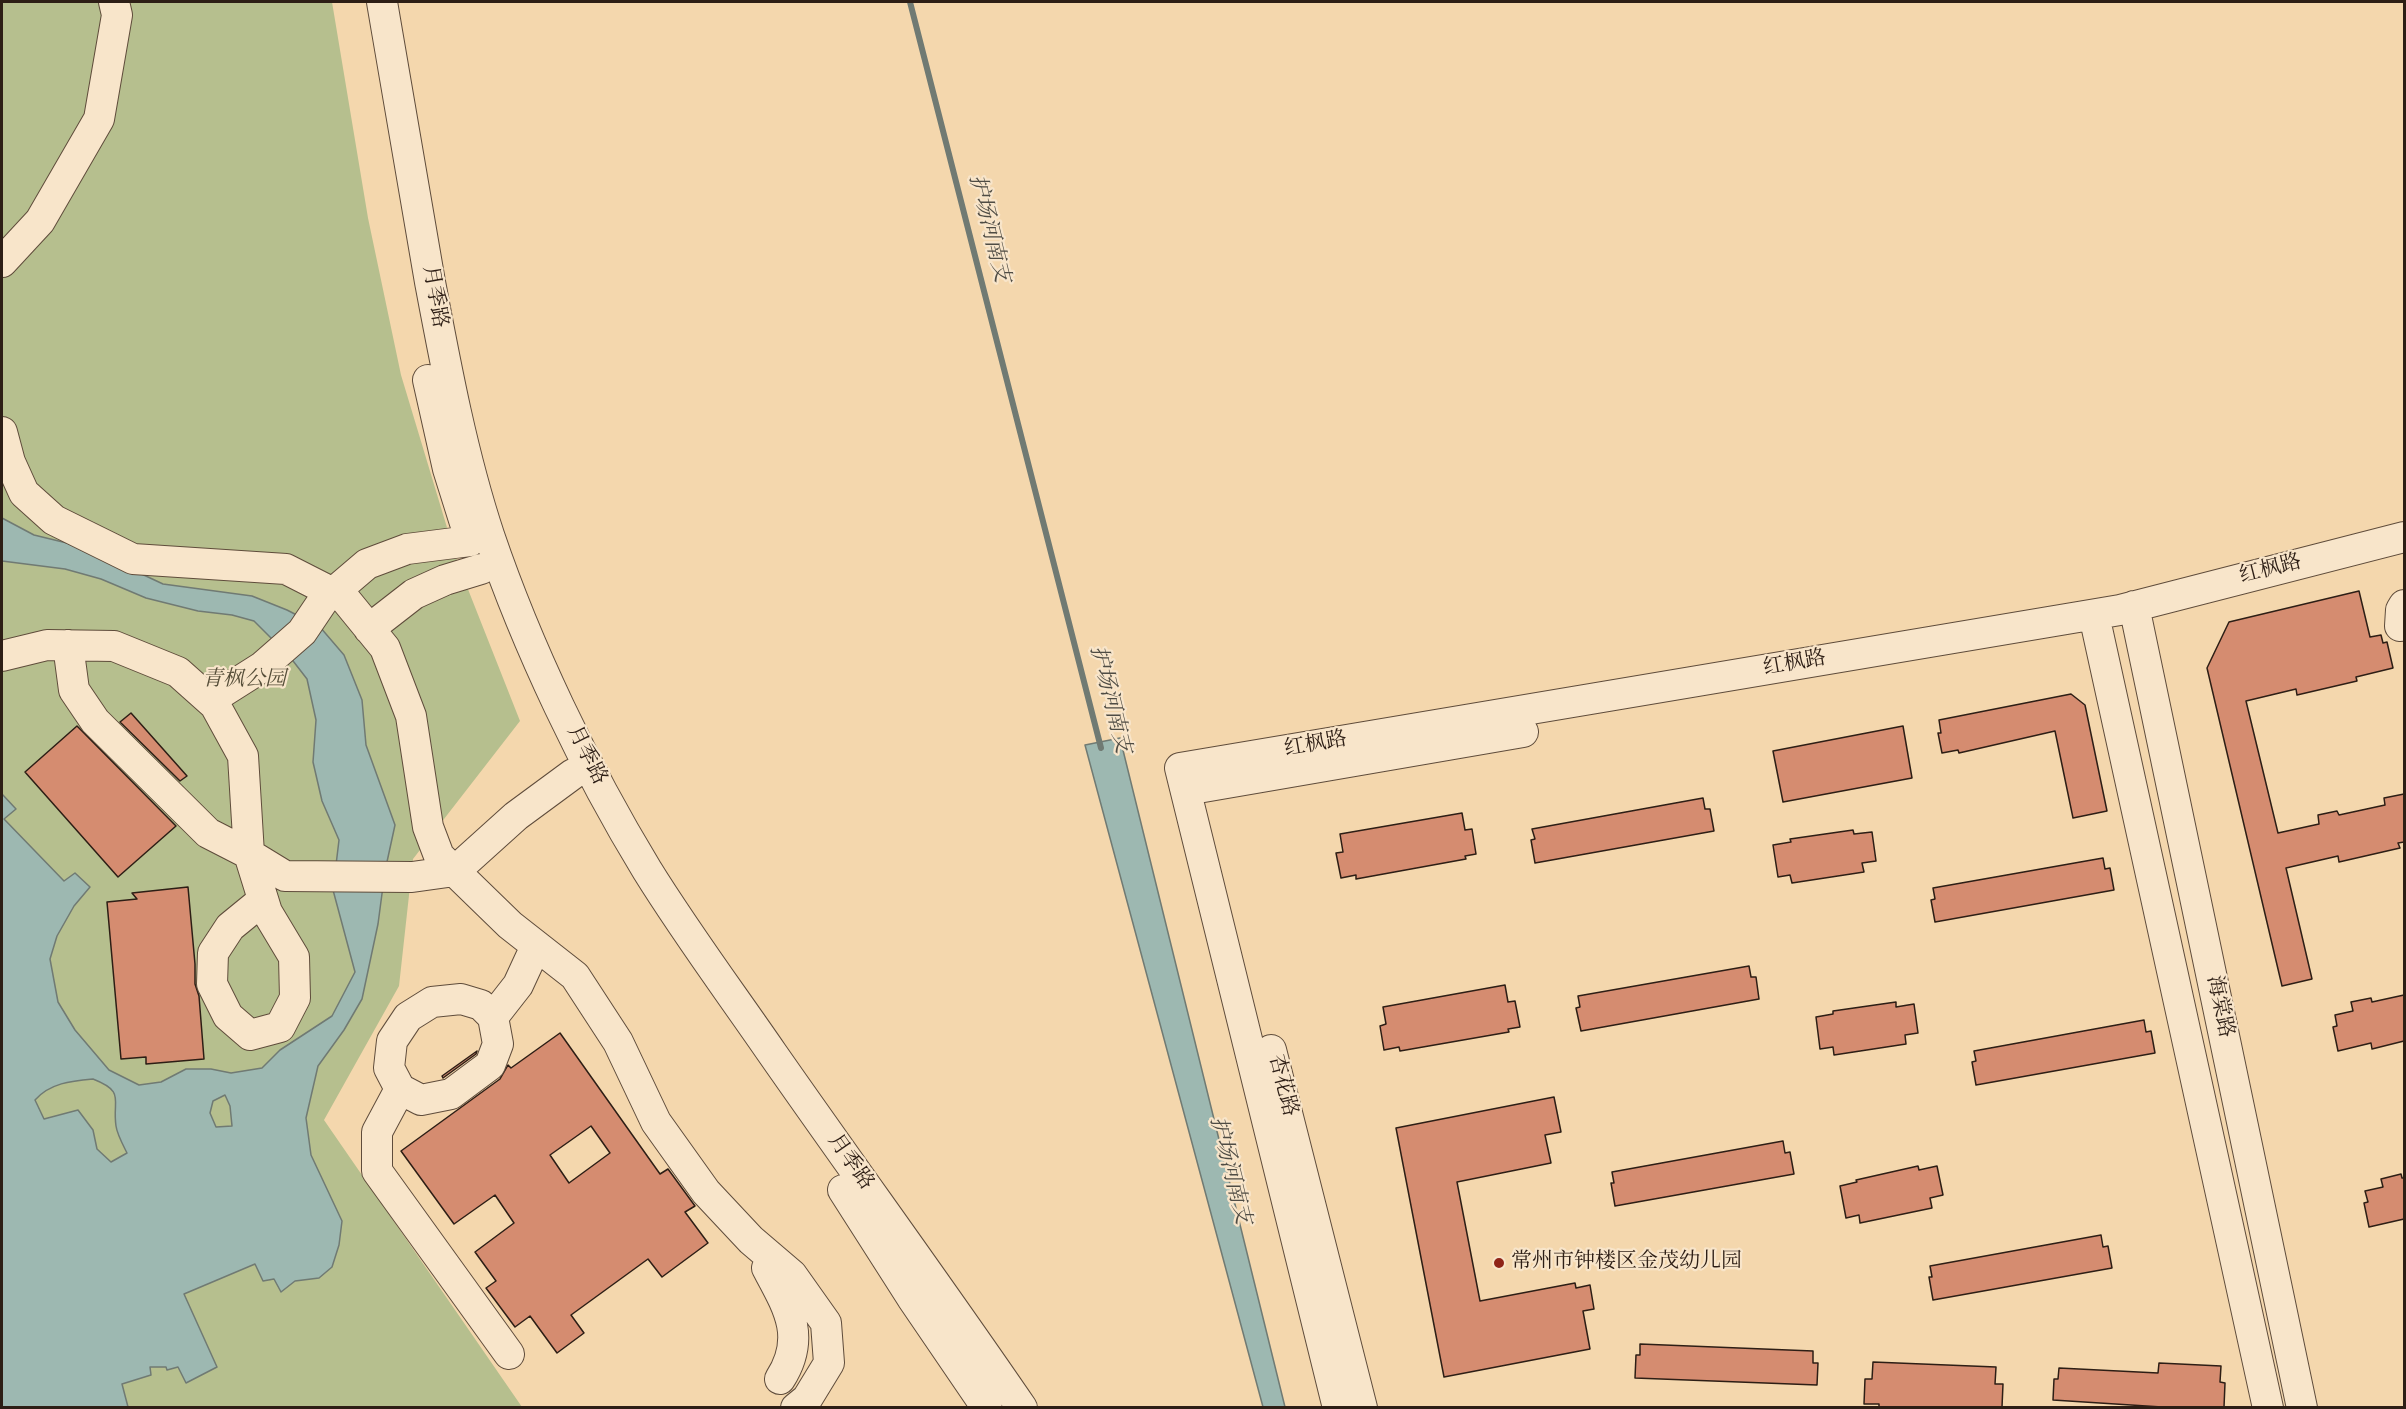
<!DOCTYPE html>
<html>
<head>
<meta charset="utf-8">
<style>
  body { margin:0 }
  #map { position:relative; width:2406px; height:1409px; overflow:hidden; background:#f4d7ad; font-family:"Sorts Mill Goudy",serif }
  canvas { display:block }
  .frame { position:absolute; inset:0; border:3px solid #2d1e15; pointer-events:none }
</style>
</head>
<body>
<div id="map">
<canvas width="2406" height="1409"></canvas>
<div class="frame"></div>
</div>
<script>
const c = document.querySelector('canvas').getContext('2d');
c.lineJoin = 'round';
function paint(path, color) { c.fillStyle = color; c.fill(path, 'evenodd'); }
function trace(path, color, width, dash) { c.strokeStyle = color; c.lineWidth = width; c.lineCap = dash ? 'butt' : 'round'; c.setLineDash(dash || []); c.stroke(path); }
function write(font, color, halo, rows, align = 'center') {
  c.font = font + ' "Sorts Mill Goudy","Noto Serif SC",serif'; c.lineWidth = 4.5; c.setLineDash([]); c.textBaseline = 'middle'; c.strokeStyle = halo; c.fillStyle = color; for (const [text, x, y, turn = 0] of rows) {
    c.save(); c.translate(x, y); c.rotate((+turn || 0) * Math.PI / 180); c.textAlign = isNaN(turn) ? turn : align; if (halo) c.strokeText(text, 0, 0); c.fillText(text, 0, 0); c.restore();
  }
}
const green = new Path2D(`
  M2 2H332L368 218 401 375 458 564 520 721 413 859 399 986 324 1120 522 1407 2 1408Z`);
const water = new Path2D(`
  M2 518 34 535 71 544 101 555 163 584 252 596 287 610 320 627 344 655 362 700 366 745 395 825 385 871 378 924 362 999 344 1030 318 1066 306 1118 311 1155 342 1221 339 1245 332 1267 319 1278 295 1281 281 1292 274 1279 263 1281 255 1264 184 1294 217 1367 186 1383 178 1367 167 1370 166 1367H150L151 1375 122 1384 128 1407H2V794L16 809 4 819 64 881 75 873 90 887 74 906 57 936 50 959 58 1002 75 1030 109 1070 139 1085 161 1082 186 1069H211L231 1073 262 1068 280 1050 332 1016 355 972 333 890 339 840 322 801 313 762 316 720 307 679 290 657 254 621 232 615 198 611 146 598 101 579 65 569 2 561ZM93 1079C126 1092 112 1099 116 1126 117 1134 123 1145 127 1153L111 1162 97 1149 93 1130 78 1110 44 1119 35 1100C50 1083 71 1081 93 1079ZM225 1095 230 1106 232 1126 216 1127 210 1113 213 1101Z
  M1120 738 1285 1407H1263L1085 745Z`);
const stream = new Path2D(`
  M910 2 1101 748`);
const building = new Path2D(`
  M2359 591 2370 637 2381 635 2383 643 2387 642 2393 668 2356 677 2357 681 2297 695 2296 689 2246 701 2278 833 2319 824 2318 815 2337 811 2339 815 2385 805 2384 798 2404 794V842L2398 843 2400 848 2339 862 2338 856 2286 868 2312 979 2282 986 2207 668 2229 622Z
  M2071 694 2085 705 2107 811 2073 818 2055 731 1959 753 1958 750 1942 753 1938 733H1941L1939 720Z
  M131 713 187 776 180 781 120 722Z
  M77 726 176 826 118 877 25 772Z
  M1903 726 1912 778 1783 802 1773 751Z
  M1703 798 1705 809H1710L1714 831 1535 863 1531 840 1535 839 1532 829Z
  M1462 813 1465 830 1472 829 1476 854 1465 856 1466 859 1356 879V875L1341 878 1336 853 1343 852 1340 834Z
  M1853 830 1854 834 1872 832 1876 861 1862 863 1864 872 1792 883 1790 875 1778 877 1773 845 1791 842 1790 839Z
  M2103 858 2105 869 2110 868 2114 890 1935 922 1931 900 1935 899 1933 888Z
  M188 887 195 964V984L199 996 204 1059 146 1064V1057L121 1059 107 902 137 899 132 893Z
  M1749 966 1751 977H1756L1759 999 1581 1031 1576 1008 1580 1007 1578 996Z
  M1505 985 1508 1002 1515 1001 1520 1027 1508 1029 1509 1032 1400 1051 1399 1047 1384 1050 1380 1026 1386 1024 1383 1007Z
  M2404 995V1041L2372 1049 2371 1043 2338 1051 2333 1027 2337 1026 2335 1015 2353 1011 2351 1002 2371 998 2372 1002Z
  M1896 1002V1007L1914 1004 1918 1033 1905 1035 1906 1044 1834 1055 1833 1047 1820 1049 1816 1017 1833 1014V1011Z
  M2144 1020 2146 1032 2151 1031 2155 1053 1976 1085 1972 1062 1976 1061 1974 1051Z
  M560 1033 660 1174 668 1169 695 1206 685 1212 708 1243 662 1277 648 1259 571 1315 584 1333 557 1353 530 1316 515 1327 486 1288 496 1281 475 1252 514 1223 495 1195 454 1224 401 1151 500 1079 508 1065 511 1068ZM591 1126 610 1153 569 1183 550 1155Z
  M477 1051 476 1054 443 1078 442 1076Z
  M1554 1097 1561 1132 1545 1135 1551 1163 1457 1182 1480 1301 1575 1283 1576 1288 1590 1285 1594 1309 1583 1311 1590 1349 1444 1377 1396 1128Z
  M1783 1141 1785 1153 1790 1152 1794 1174 1615 1206 1611 1183H1614L1612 1172Z
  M1918 1166 1919 1170 1937 1166 1943 1195 1930 1198 1932 1208 1860 1223 1859 1215 1846 1218 1840 1186 1857 1182 1856 1180Z
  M2401 1174 2402 1178H2404V1219L2369 1227 2364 1203 2368 1202 2365 1191 2383 1187 2381 1179Z
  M2101 1235 2103 1247 2108 1246 2112 1268 1933 1300 1929 1277H1932L1930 1266Z
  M1640 1344 1813 1351V1363H1818L1817 1385 1635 1378 1636 1355H1640Z
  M1873 1362 1996 1367 1995 1384H2003L2002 1407H1879V1404H1864L1865 1379H1872Z
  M2159 1363 2221 1366 2220 1382 2225 1383 2224 1407H2162L2053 1400 2054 1379H2058L2059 1368 2158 1373Z`);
const minor = new Path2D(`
  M382 2C398 95 413 188 430 282 446 367 462 453 489 535 527 647 586 770 647 870 686 933 730 992 772 1053 855 1172 940 1288 1022 1408
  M2 262 40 221 99 119 117 15 114 2
  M428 380 448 469 470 539
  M2 432 10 462 24 493 54 520 133 559 286 569 345 599 385 648 411 716 428 827 439 856 510 925 575 976 618 1042 656 1122 706 1192 751 1240 792 1275 826 1323 829 1363 807 1399 796 1408
  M333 593 367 564 407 549 470 541
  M2134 606 2302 1408
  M2094 615 2268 1408
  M2400 626 2401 610 2404 605
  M369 629 414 594 445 580 481 569
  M68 645 74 690 95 721 208 833 249 854 285 876 412 877 455 871 516 816 573 774
  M2 656 47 645 114 646 178 672 215 705 243 756 249 854 267 912 294 957 295 998 280 1027 250 1035 228 1016 212 984 213 953 230 927 263 900
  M210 700 262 667 302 632 329 592
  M1186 790 1523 732
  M493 1017 481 1005 461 999 432 1002 408 1017 392 1041 389 1068 400 1089 421 1100 451 1094 490 1065 498 1044 493 1017 518 985 536 946
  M1271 1050 1362 1408
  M400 1089 377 1132V1171L509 1354
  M843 1190 912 1298 987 1408
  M767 1268C788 1307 807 1337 780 1379
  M1338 1408 1180 768 2120 610 2404 537`);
const markers = [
  [1499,1263,6,"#8f2418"]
];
const streetNames = [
  ["月季路",433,297,80],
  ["红枫路",2271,571,-14],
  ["红枫路",1795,665,-10],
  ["红枫路",1316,746,-10],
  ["月季路",585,756,63],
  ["海棠路",2218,1007,78],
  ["杏花路",1281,1086,76],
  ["月季路",849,1163,55]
];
const parkNames = [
  ["青枫公园",244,681]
];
const poiNames = [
  ["常州市钟楼区金茂幼儿园",1511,1263]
];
const waterNames = [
  ["护场河南支",987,229,76],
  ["护场河南支",1108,700,76],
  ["护场河南支",1228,1171,76]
];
paint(green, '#b6bf8e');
paint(water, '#9db8b1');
trace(water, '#707a73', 1.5);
trace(stream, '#707a73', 6);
paint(building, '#d58c70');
trace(building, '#2d1e15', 1.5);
trace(minor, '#5f4c3b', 32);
trace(minor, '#f8e5ca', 30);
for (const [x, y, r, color] of markers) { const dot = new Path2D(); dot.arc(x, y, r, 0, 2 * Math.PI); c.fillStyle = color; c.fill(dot); trace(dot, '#f8e5ca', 2); }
write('21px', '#2d1e15', '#f8e5ca', streetNames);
write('italic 21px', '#564e39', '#f8e5ca', parkNames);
write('21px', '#2d1e15', '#f8e5ca', poiNames, 'left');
write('italic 22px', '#4f4c44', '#f8e5ca', waterNames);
</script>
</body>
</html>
